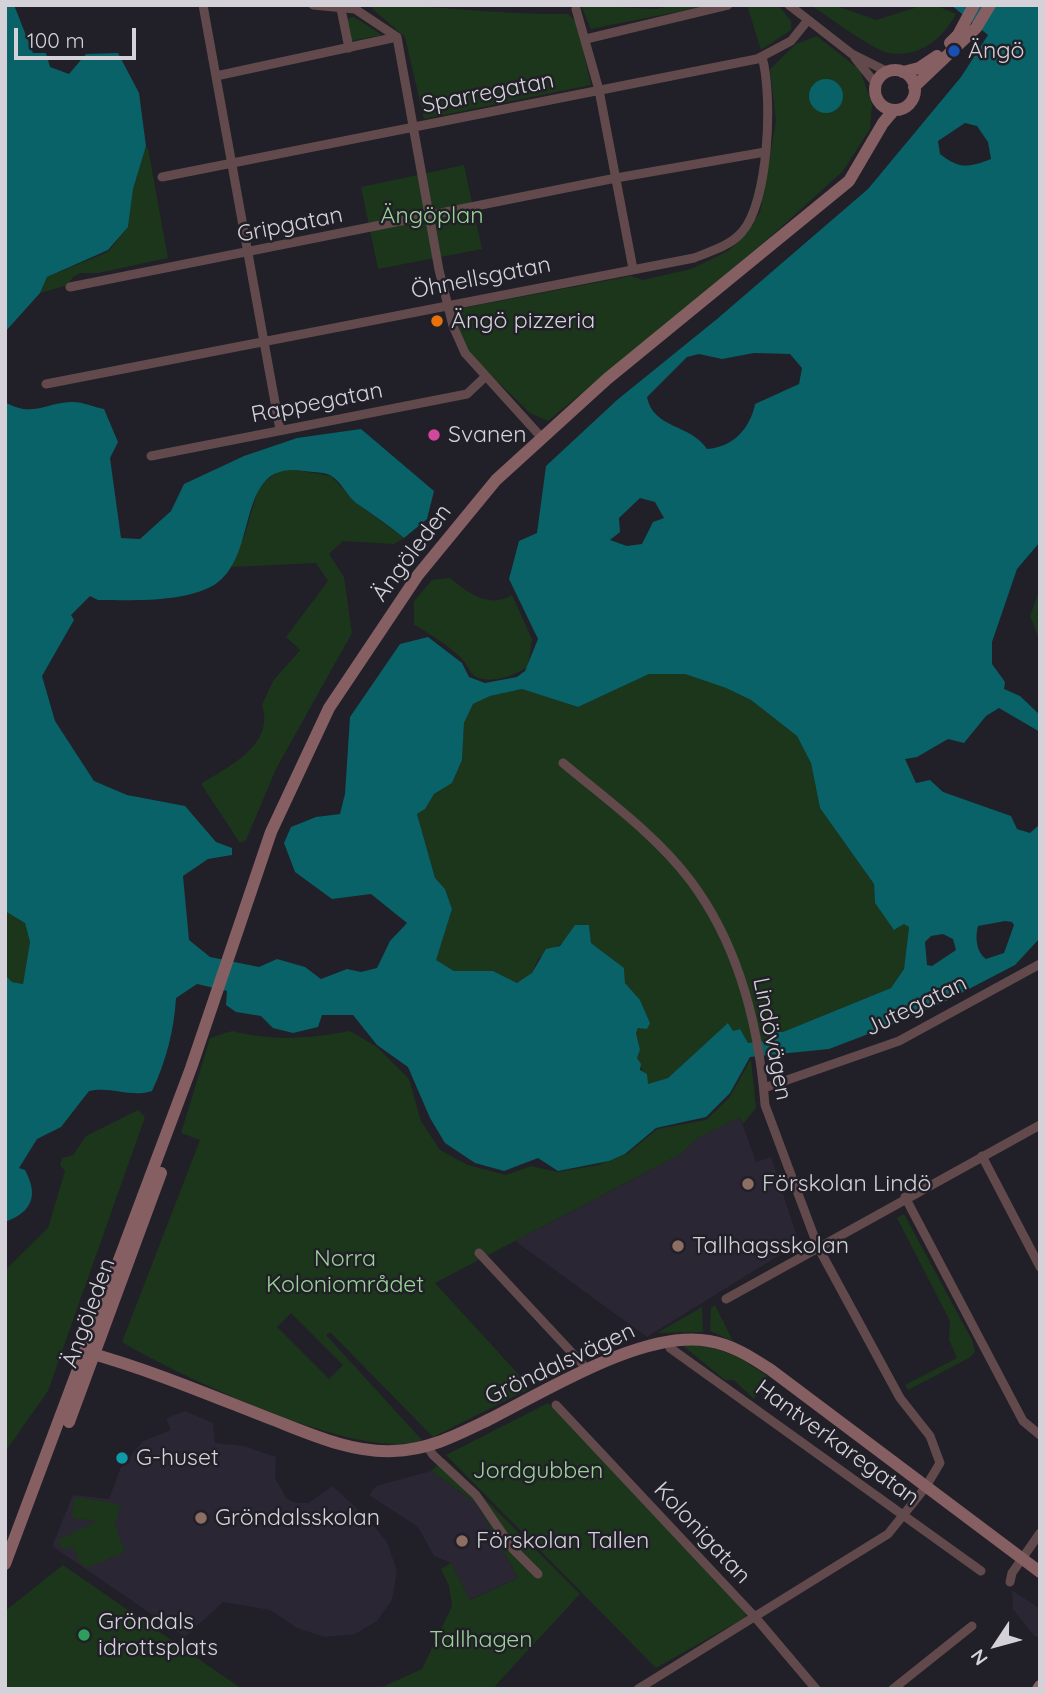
<!DOCTYPE html>
<html>
<head>
<meta charset="utf-8">
<style>
  body { margin:0 }
  #map { position:relative; width:1045px; height:1694px; overflow:hidden; background:#211f27; font-family:Quicksand,sans-serif }
  canvas { display:block }
  .frame { position:absolute; inset:0; border:7px solid #d4d2d8; pointer-events:none }
  .north { position:absolute; left:961px; top:1610px; width:70px; height:70px; -webkit-text-stroke:5px #211f27; paint-order:stroke; rotate:234deg; font-size:19px; font-weight:700; line-height:28px; text-align:center; color:#d4d2d8 }
  .north::after { content:''; display:block; margin:auto; width:24px; height:32px; background:#d4d2d8; clip-path:polygon(50% 0,100% 100%,50% 72%,0 100%) }
  .scale { position:absolute; left:14px; top:28px; width:122px; height:32px; box-sizing:border-box; border:4px solid #d4d2d8; border-top:0; padding-left:9px; font-size:21px; line-height:24px; white-space:nowrap; color:#d4d2d8; -webkit-text-stroke:5px #211f27; paint-order:stroke }
</style>
</head>
<body>
<div id="map">
<canvas width="1045" height="1694"></canvas>
<div class="frame"></div>
<div class="north">N</div>
<div class="scale">100 m</div>
</div>
<script>
const c = document.querySelector('canvas').getContext('2d');
c.lineJoin = 'round';
function paint(path, color) { c.fillStyle = color; c.fill(path, 'evenodd'); }
function trace(path, color, width, dash) { c.strokeStyle = color; c.lineWidth = width; c.lineCap = dash ? 'butt' : 'round'; c.setLineDash(dash || []); c.stroke(path); }
function write(font, color, halo, rows, align = 'center') {
  c.font = font + ' Quicksand,sans-serif'; c.lineWidth = 5; c.setLineDash([]); c.textBaseline = 'middle'; c.strokeStyle = halo; c.fillStyle = color; for (const [text, x, y, turn = 0] of rows) {
    c.save(); c.translate(x, y); c.rotate((+turn || 0) * Math.PI / 180); c.textAlign = isNaN(turn) ? turn : align; if (halo) c.strokeText(text, 0, 0); c.fillText(text, 0, 0); c.restore();
  }
}
const built = new Path2D(`
  M740 1117 756 1162 771 1157 799 1243 647 1337 515 1241 679 1155 698 1138Z
  M185 1411 213 1423 215 1443 244 1446 276 1457 275 1478 287 1499 296 1503H308L333 1486 370 1521 387 1542 397 1571 392 1600 377 1621 355 1634 325 1637 297 1628 270 1610 223 1602 185 1637 52 1546 73 1495 109 1499 120 1469 143 1441 171 1430 166 1418Z
  M431 1471 477 1504 518 1578 469 1600 451 1563 434 1556 418 1527 369 1495 376 1486Z
  M1012 1590 1040 1609V1637L1034 1636 1013 1609Z`);
const green = new Path2D(`
  M368 5C435 5 501 15 568 14L577 23 591 85 424 119 405 37Z
  M581 5 656 9 674 5H711L591 29Z
  M747 5H778L791 21V30L761 50Z
  M811 5H834L876 20 924 5H935L956 14C942 40 917 60 885 52 871 48 825 15 811 5Z
  M354 17 382 35 351 41 346 19Z
  M817 36 860 70 872 104 870 129 843 171 767 240 548 421 530 413 466 351 452 310 631 276 643 280 691 269 728 251 747 233 760 212 776 121 770 69 796 44Z
  M145 148H148L168 258 98 273H80L73 277 68 285 40 293 47 277 108 252 128 227 133 189Z
  M464 165 482 249 378 269 361 187Z
  M291 469 331 476 356 503 404 538 394 544 343 541 329 554 344 577 352 633 276 769 246 840 240 843 201 784C229 766 275 745 262 705L273 681 300 650 286 637 328 581 316 563 231 567 245 534 259 486 279 471Z
  M450 578C468 593 489 609 512 595L532 639 528 666C516 676 491 684 476 677 469 673 468 665 463 660 450 646 430 634 414 625V601L432 580Z
  M1040 588V641L1030 616Z
  M649 674H685L726 688 751 700 797 736 811 763 820 808 874 884 875 903 897 929 904 923 909 927 904 969 891 988 783 1032H771L767 1041 748 1044 740 1029 733 1031 728 1024 668 1078 648 1084 637 1058 640 1050 636 1033 638 1028 650 1023 640 1000 625 983 624 968 591 943 589 925 538 959 532 973 523 982 517 983 493 971H454L435 960 452 909 445 889 435 878 417 814 425 809 434 794 452 783 462 760 464 723 473 704 490 696 522 689 578 707Z
  M5 911 25 923 30 942 23 984 12 982 5 975Z
  M232 1031C273 1041 308 1039 350 1031L377 1047 409 1079 421 1121 440 1150 468 1165 506 1175 531 1166 558 1172 598 1165 627 1154 657 1129 706 1120 729 1098 751 1059 756 1108 743 1124 740 1117 698 1138 679 1155 435 1283 531 1388 433 1437 330 1332 326 1335 422 1440C363 1464 177 1375 122 1342L200 1140 181 1133 210 1038ZM291 1313 343 1365 329 1379 277 1327Z
  M138 1110 145 1117 48 1391 5 1452V1270L48 1228 65 1171 60 1165 62 1158 73 1155 86 1136Z
  M904 1214 972 1340 975 1352 969 1358 908 1390 905 1385 957 1358 949 1340 950 1321 897 1218Z
  M715 1305 733 1341 710 1331 711 1308Z
  M702 1307 703 1332 657 1333Z
  M701 1344 739 1357 767 1376 754 1399 734 1380H725L682 1345Z
  M548 1403 744 1611 746 1617 656 1668 446 1455Z
  M445 1459 580 1594 495 1686 498 1689H378L422 1669 452 1606 449 1586 441 1569 451 1563 470 1600 518 1578 477 1504 431 1471Z
  M74 1497 120 1504 115 1526 125 1552 86 1568 76 1559 79 1557 71 1547 64 1550 57 1540 97 1521 72 1518Z
  M63 1565 242 1689H5V1611Z`);
const water = new Path2D(`
  M5 5H14L33 53H46L50 67 69 74 86 54 118 53 139 93 146 146 133 189 128 227 108 250 47 277 40 293 5 332Z
  M951 5H1040V542L1017 569 992 642V664L1005 682 1004 689 1020 696 1040 715V732L999 708 986 716 964 743 948 739 917 757 905 759 916 783 930 780 943 792 1011 816 1017 829 1030 833 1040 824V938L1015 965 944 1002 884 1028 829 1049 750 1057 730 1093 706 1117 656 1128 625 1154 609 1161 558 1171 538 1158 504 1171 475 1163 445 1143 430 1118 408 1067 377 1045 353 1015H322L318 1027 293 1033 273 1028 261 1016 236 1012 226 1005 227 991 197 984 176 998C174 1031 166 1061 152 1091 131 1098 111 1086 89 1091L61 1127 37 1139 19 1168 25 1170C39 1196 32 1212 5 1222V975L12 982 23 984 30 942 25 923 5 911V402C33 418 44 403 71 402 80 401 94 407 104 409L118 442 110 458 121 538 140 539 171 511 184 484 244 456 297 438 361 429 434 491 427 519 404 538C388 525 372 514 356 503 347 496 341 481 330 475 323 472 311 472 304 471 233 459 261 556 214 585 183 603 132 600 98 600L90 596 71 615 74 620 42 676 55 721 94 781 127 795 185 806 216 842 232 848V855L208 859 183 876 189 940 210 957 259 967 277 959 305 967 321 979 347 969 361 972 377 968 390 941 407 923 371 894 332 899 295 872 284 843 291 827 316 817 340 814 345 794 350 717 400 644 428 637 462 663 469 677 485 683 517 677 525 671 538 639 509 579 519 541 537 533 546 466 617 400 717 319 868 189 961 77 988 35ZM965 123 977 126 988 142 991 159C968 168 959 169 940 154L938 141ZM754 353 790 354 802 368 799 384 755 404C750 429 733 447 707 449 691 424 653 429 647 397L687 357 699 354 722 359ZM640 498 655 502 664 518 653 522 642 544 627 546 610 540 620 532 619 518ZM649 674H685L726 688 751 700 797 736 811 763 820 808 874 884 875 903 894 930 904 924 909 927 904 969 891 988 783 1032H771L766 1041 748 1043 740 1029 733 1031 728 1023 668 1078 648 1084 647 1074 640 1070 641 1064 637 1058 640 1050 636 1033 638 1028 647 1029 650 1023 640 1000 625 983 624 968 591 943 589 925H575L560 946 546 949 532 973 517 983 493 971H454L436 960 452 909 445 889 435 878 417 814 425 809 434 794 452 783 462 760 464 723 473 704 490 696 522 689 578 707ZM1005 921 1012 922 1014 925 1004 953 986 959C976 952 975 937 978 926ZM943 934 953 939 956 950 932 966 927 965 925 942 931 936Z
  M809 96a17 17 0 1 1 34 0a17 17 0 1 1-34 0Z`);
const street = new Path2D(`
  M203 5 280 430
  M313 5 355 9 397 37
  M789 5 852 54 888 72
  M341 9 349 48
  M576 9 599 90 633 269
  M397 37 439 270 453 326 465 353 542 438
  M586 39 728 5
  M855 58 876 84
  M216 76 397 37
  M162 177 757 59 791 41 808 20
  M70 287 616 178 765 152
  M46 384 694 258C711 251 730 246 742 232 769 202 773 95 762 57
  M151 456 467 394 485 377
  M563 763C607 800 655 834 690 880 739 945 759 1027 765 1105L818 1247 900 1398 930 1436 940 1463 925 1488 888 1534 638 1689
  M767 1087 899 1041 1040 964
  M982 1156 1040 1267
  M905 1197 1023 1421 1040 1435
  M479 1253 588 1370
  M726 1299 1040 1125
  M670 1348 981 1571
  M556 1405 755 1617 816 1689
  M427 1446 433 1455 476 1495 513 1549 538 1574
  M1010 1582 1012 1573 1040 1533
  M893 1689 972 1626`);
const secondary = new Path2D(`
  M950 43 958 35 974 5
  M875 90a20 20 0 1 1 40 0a20 20 0 1 1-40 0Z
  M903 72 919 68 937 56
  M914 87 976 28 990 5
  M86 1352C148 1369 207 1394 266 1417 306 1432 349 1453 393 1451 429 1450 457 1435 488 1420 546 1391 644 1329 709 1341 733 1345 751 1357 771 1370L1040 1572
  M69 1422 161 1173
  M5 1564 191 1068 271 832 329 708 418 575 496 480 607 379 849 181 883 123 894 110
  M1038 1689 1040 1686`);
const markers = [
  [954,51,7,"#1a4fb4"],
  [437,321,7,"#e8710a"],
  [434,435,7,"#d1479c"],
  [748,1184,7,"#8d6e63"],
  [678,1246,7,"#8d6e63"],
  [122,1458,7,"#0f9aa8"],
  [201,1518,7,"#8d6e63"],
  [462,1541,7,"#8d6e63"],
  [84,1635,7,"#2e9e5b"]
];
const poiNames = [
  ["Ängö",968,51],
  ["Ängö pizzeria",451,321],
  ["Svanen",448,435],
  ["Förskolan Lindö",762,1184],
  ["Tallhagsskolan",692,1246],
  ["G-huset",136,1458],
  ["Gröndalsskolan",215,1518],
  ["Förskolan Tallen",476,1541],
  ["Gröndals",98,1622],
  ["idrottsplats",98,1648]
];
const streetNames = [
  ["Sparregatan",488,93,-11],
  ["Gripgatan",290,225,-11],
  ["Öhnellsgatan",481,278,-11],
  ["Rappegatan",317,403,-11],
  ["Ängöleden",412,553,-53],
  ["Jutegatan",916,1006,-26],
  ["Lindövägen",772,1039,79],
  ["Ängöleden",89,1313,-70],
  ["Gröndalsvägen",560,1364,-25],
  ["Hantverkaregatan",837,1443,36],
  ["Kolonigatan",702,1533,47]
];
const parkNames = [
  ["Ängöplan",432,216],
  ["Norra",345,1259],
  ["Koloniområdet",345,1285],
  ["Jordgubben",538,1471],
  ["Tallhagen",481,1640]
];
paint(built, '#2a2633');
paint(green, '#1c361b');
paint(water, '#086268');
trace(street, '#62494b', 9);
trace(secondary, '#865f63', 12);
for (const [x, y, r, color] of markers) { const dot = new Path2D(); dot.arc(x, y, r, 0, 2 * Math.PI); c.fillStyle = color; c.fill(dot); trace(dot, '#211f27', 2.5); }
write('23px', '#d4d2d8', '#211f27', poiNames, 'left');
write('23px', '#d4d2d8', '#211f27', streetNames);
write('23px', '#99d496', '#211f27', parkNames);
</script>
</body>
</html>
